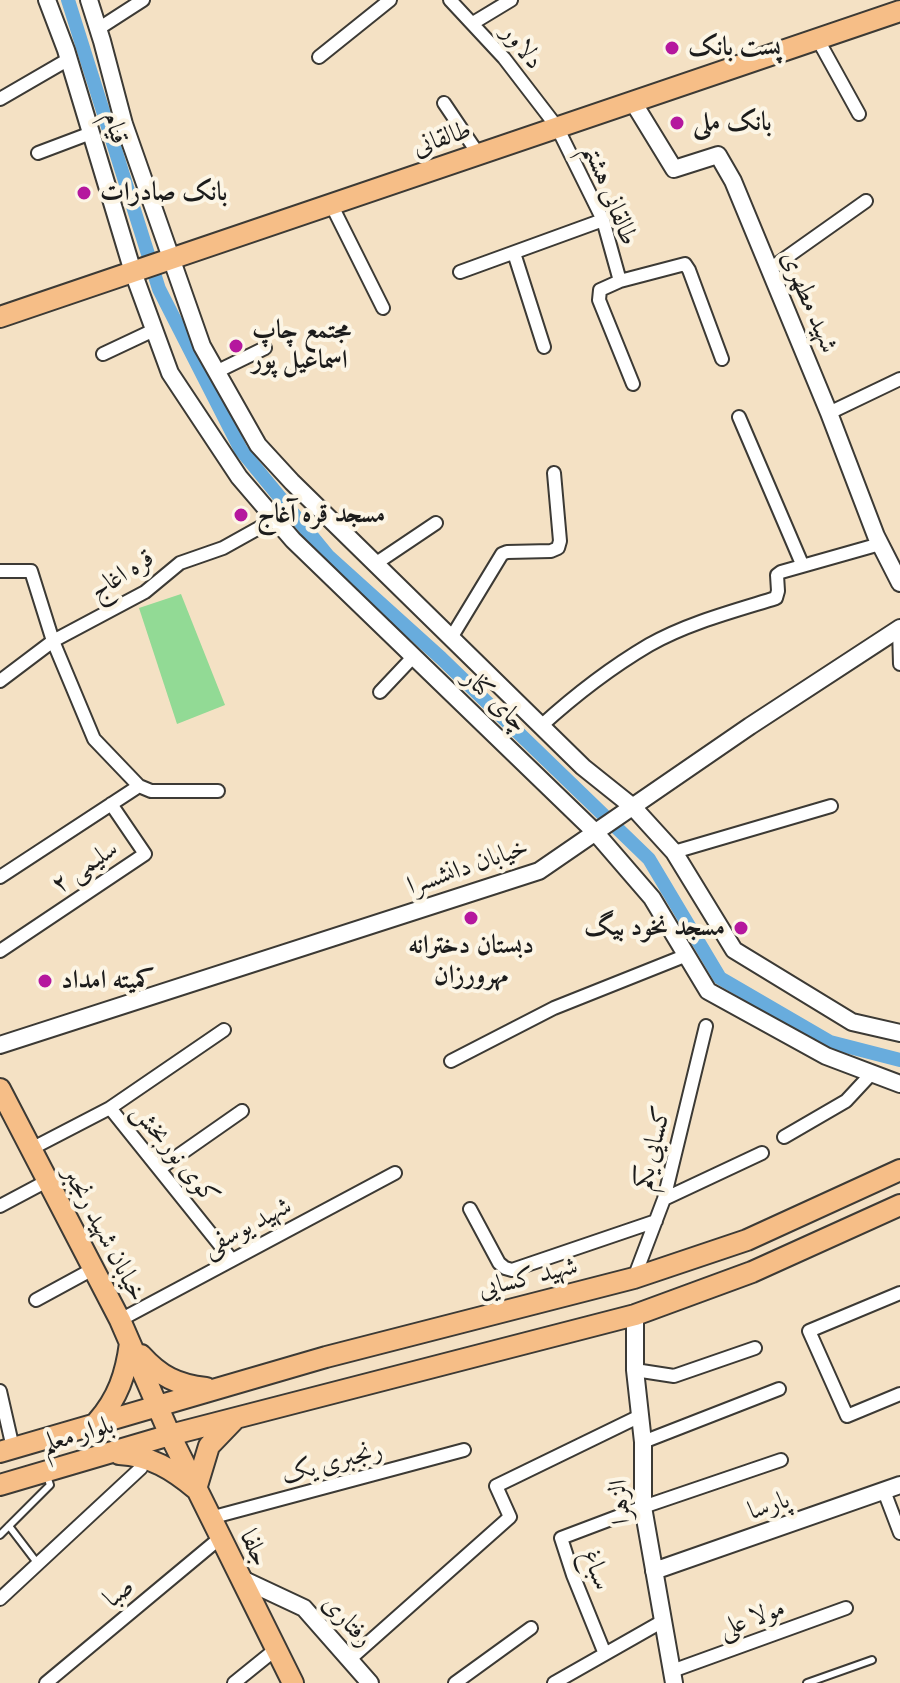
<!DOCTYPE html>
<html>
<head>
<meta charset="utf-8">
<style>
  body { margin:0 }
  canvas { display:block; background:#f4e1c4 }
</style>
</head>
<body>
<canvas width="900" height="1683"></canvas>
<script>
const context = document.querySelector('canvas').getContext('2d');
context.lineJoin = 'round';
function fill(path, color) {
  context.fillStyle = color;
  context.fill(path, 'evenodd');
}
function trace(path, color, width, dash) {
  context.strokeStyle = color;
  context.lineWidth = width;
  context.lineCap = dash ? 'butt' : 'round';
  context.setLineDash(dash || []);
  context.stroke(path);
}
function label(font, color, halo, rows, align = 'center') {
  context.font = font + ' "EB Garamond",Amiri,serif';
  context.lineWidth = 8;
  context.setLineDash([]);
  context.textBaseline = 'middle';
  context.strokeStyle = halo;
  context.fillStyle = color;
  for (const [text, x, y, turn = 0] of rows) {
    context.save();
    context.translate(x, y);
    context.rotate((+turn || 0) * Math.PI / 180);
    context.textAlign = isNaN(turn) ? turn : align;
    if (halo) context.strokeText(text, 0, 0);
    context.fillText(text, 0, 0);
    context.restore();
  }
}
fill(new Path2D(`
  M 181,594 L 225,705 L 177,724 L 139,608 Z`), '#92da95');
trace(new Path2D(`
  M 68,0 L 159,289 L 241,450 L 328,556 L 441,658 L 649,859 L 720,978 L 830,1042 L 900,1060`), '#68acdd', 14);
const service = new Path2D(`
  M 9,1526 L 38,1564
  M 0,1535 L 50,1485 L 47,1476
  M 807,1683 L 872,1660`);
const minor = new Path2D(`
  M 450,0 L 504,58 L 557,127 L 603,220 L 620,281
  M 473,23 L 511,0
  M 98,29 L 143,0
  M 817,38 L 859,114
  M 319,57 L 390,0
  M 0,99 L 69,59
  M 444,103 L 479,155
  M 38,153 L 91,133
  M 331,204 L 383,308
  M 514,253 L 544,347
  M 770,269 L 866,201
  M 460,272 L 603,220
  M 103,354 L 154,330
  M 216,372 L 265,348
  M 633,384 L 599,300 L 600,290 L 620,281 L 685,264 L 689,270 L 722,359
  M 829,413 L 900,379
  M 739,417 L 802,564
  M 375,564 L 436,523
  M 0,571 L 31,571 L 53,641 L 94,739 L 139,786 L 151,791 L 218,791
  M 899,628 L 900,664
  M 451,638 L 502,554 L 507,552 L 551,551 L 558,548 L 560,541 L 554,473
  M 0,681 L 53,641 L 145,592 L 180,563 L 223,548 L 275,519
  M 380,692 L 414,656
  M 541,726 C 574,696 610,668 649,645 C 688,623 734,611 776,598 L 778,591 L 777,575 L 781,572 L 880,544
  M 674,852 L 831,806
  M 0,877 L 139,786
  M 0,951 L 145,854 L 111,804
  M 451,1061 L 554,1008 L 687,955
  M 110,1108 L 224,1030
  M 784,1137 L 846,1101 L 872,1073
  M 31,1149 L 110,1108 L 232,1260
  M 159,1169 L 242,1111
  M 664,1199 L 762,1153
  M 0,1206 L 47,1181
  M 470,1209 L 499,1263 L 505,1268 L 512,1270 L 656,1221
  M 634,1278 L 664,1199 L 706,1026
  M 900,1293 L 809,1331 L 847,1416 L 900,1394
  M 36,1300 L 93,1269
  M 120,1320 L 395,1173
  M 635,1370 L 674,1376 L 755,1348
  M 0,1391 L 13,1448
  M 643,1442 L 779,1389
  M 884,1491 L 900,1533
  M 210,1518 L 464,1450
  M 0,1599 L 141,1468
  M 605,1654 L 573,1575 L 561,1538 L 643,1507 L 781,1460
  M 350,1659 L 510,1517 L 496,1486 L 640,1416
  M 672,1671 L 846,1608
  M 46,1683 L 220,1538
  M 234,1683 L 276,1649
  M 455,1683 L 531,1628
  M 554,1683 L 663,1621`);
const tertiary = new Path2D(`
  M 47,0 L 66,50 L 133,272 L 170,373 L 239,477 L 293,540 L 595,832 L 652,898 L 708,991 L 826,1056 L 900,1084
  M 89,0 L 102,41 L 124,124 L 202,346 L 258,445 L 292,482 L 583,767 L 633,807 L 674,852 L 734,950 L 852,1022 L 900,1033
  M 633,102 L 674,169 L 718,155 L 733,181 L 829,413 L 876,536 L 900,583
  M 0,1045 L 539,871 L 750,726 L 900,628
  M 635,1315 L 635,1370 L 643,1442 L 643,1507 L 674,1683
  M 654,1571 L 900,1485
  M 240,1578 L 304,1608 L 370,1683`);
const primary = new Path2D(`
  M 0,317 L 900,11
  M 0,1089 L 120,1320 L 170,1435 L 293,1683
  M 141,1355 C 160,1376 177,1385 206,1388
  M 97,1422 C 118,1398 126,1374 130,1343
  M 0,1452 L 326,1357 L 634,1278 L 747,1240 L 900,1170
  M 119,1454 C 151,1456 172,1469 196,1489 L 209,1446 L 234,1420
  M 0,1485 L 170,1435 L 635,1315 L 752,1272 L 900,1205`);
trace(service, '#3c3a35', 10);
trace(minor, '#3c3a35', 16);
trace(tertiary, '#3c3a35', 20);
trace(primary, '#3c3a35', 24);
trace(service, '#fff', 6);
trace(minor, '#fff', 12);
trace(tertiary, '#fff', 16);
trace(primary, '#f6be87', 20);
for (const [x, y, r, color] of [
  [672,48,8,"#b5179e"],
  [677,123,8,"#b5179e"],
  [84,193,8,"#b5179e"],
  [236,346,8,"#b5179e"],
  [241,515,8,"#b5179e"],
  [471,918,8,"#b5179e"],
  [741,928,8,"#b5179e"],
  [45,981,8,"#b5179e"]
]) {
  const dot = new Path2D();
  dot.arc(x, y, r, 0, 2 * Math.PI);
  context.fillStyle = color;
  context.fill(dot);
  trace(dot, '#fcf5e5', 3);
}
label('26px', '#1c1c1c', '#fcf5e5', [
  ["دلاور",522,47,51],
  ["قیام",115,128,73],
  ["طالقانی",442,139,-19],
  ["طالقانی هشتم",610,195,68],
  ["شهید مطهری",809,302,67],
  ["قره اغاج",122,575,-33],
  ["چای کنار",495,701,44],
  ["سلیمی ۲",85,867,-34],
  ["خیابان دانشسرا",468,867,-19],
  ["کسایی یکم",653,1148,-76],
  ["کوی نوربخش",175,1154,51],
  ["شهید یوسفی",247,1227,-28],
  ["خیابان شهید رنجبر",104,1234,62],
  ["شهید کسایی",528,1278,-14],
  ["بلوار معلم",78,1435,-16],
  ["رنجبری یک",332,1463,-15],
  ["الزهرا",621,1502,-94],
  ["پارسا",769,1506,-19],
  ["جلفا",254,1548,64],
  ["سباغ",596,1570,70],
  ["صبا",119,1593,-40],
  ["مولا علی",752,1619,-20],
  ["رفتاری",347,1621,47]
]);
label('bold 26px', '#1c1c1c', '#fcf5e5', [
  ["پست بانک",688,48],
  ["بانک ملی",693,123],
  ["بانک صادرات",100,193],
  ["مجتمع چاپ",252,331],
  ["اسماعیل پور",252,361],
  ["مسجد قره آغاج",257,515],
  ["مسجد نخود‌ بیگ",725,928,"right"],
  ["دبستان دخترانه",471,946,"center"],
  ["مهرورزان",471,976,"center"],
  ["کمیته امداد",61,981]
], 'left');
</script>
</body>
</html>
